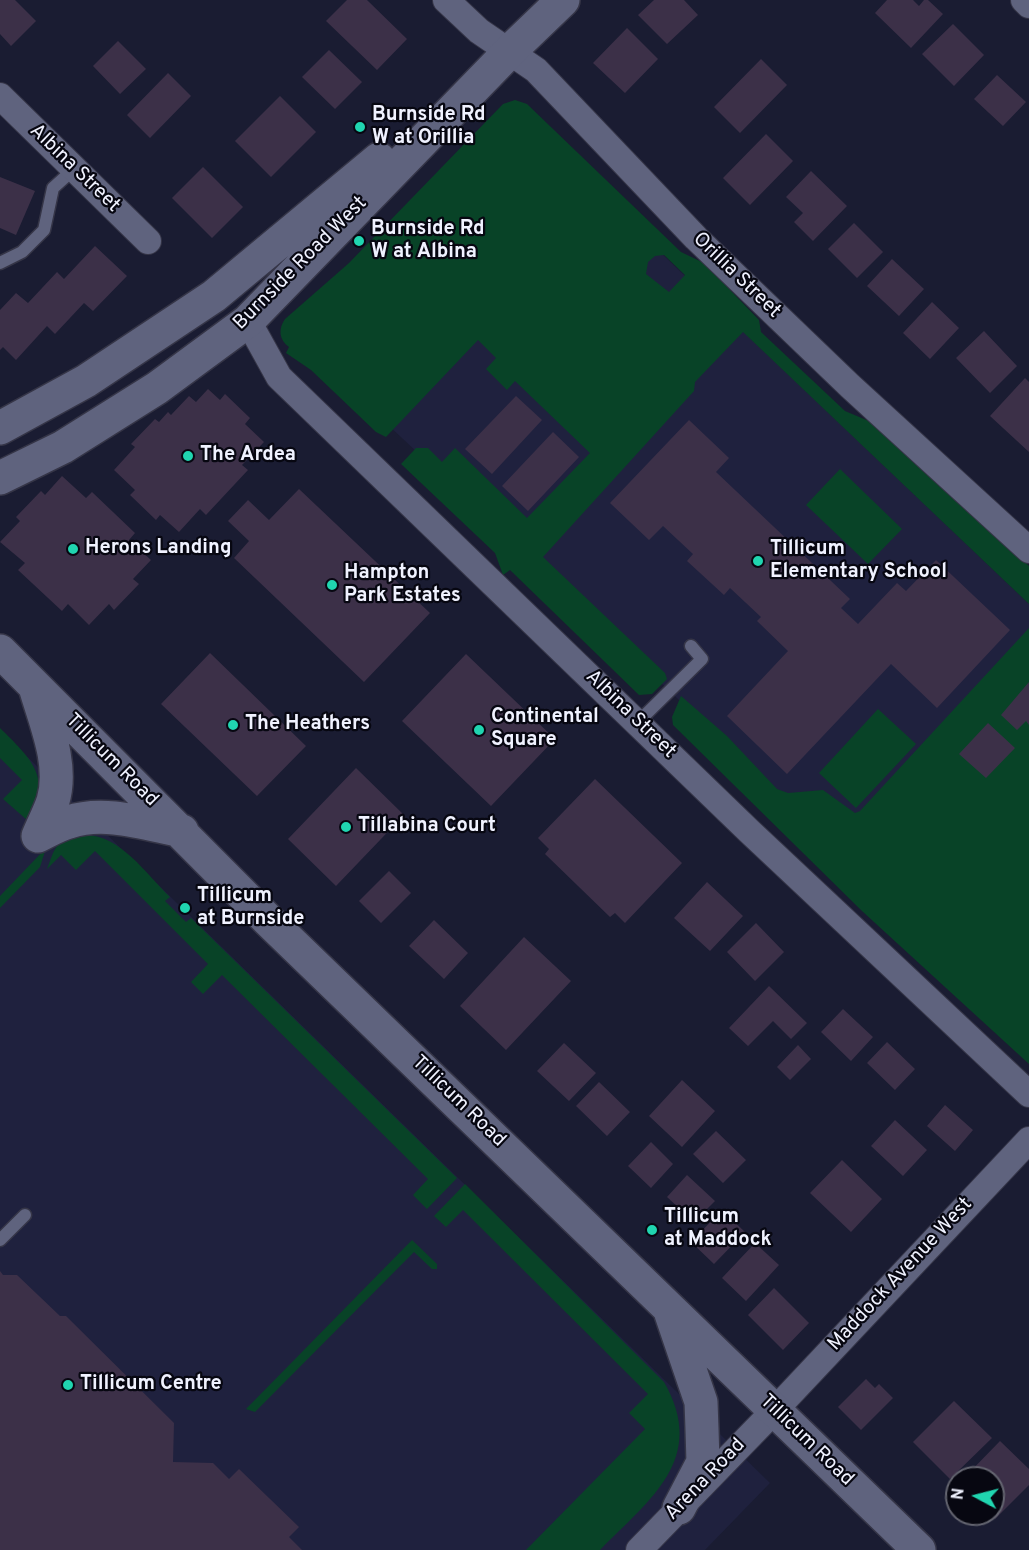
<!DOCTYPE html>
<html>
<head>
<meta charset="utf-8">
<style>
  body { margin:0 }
  #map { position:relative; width:1029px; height:1550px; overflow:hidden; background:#1a1c32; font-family:Overpass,sans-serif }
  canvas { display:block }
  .north { position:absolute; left:945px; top:1466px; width:60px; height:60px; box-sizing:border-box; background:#070711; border:2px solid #646570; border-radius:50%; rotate:277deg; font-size:16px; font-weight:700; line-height:24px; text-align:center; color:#f0f2ff }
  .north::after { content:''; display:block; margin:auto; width:21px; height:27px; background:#20d5b0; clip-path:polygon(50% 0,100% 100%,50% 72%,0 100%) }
</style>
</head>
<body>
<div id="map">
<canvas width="1029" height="1550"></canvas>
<div class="north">N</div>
</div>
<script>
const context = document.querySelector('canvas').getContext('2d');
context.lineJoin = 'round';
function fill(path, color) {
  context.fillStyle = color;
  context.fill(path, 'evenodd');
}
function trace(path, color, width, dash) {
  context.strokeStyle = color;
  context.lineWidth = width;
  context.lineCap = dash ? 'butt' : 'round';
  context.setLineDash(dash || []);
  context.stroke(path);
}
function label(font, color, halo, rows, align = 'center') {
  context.font = font + ' Overpass,sans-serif';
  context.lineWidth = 4.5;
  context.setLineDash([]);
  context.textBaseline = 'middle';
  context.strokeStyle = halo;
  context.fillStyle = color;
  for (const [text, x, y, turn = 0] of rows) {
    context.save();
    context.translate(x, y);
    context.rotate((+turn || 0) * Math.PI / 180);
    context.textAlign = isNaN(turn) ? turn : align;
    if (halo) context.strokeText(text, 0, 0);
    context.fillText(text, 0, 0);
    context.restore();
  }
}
fill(new Path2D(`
  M 511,110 L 1029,604 L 1029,1031 L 384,421 Z
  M 0,730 L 770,1483 L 705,1550 L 0,1550 Z`), '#1f213e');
fill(new Path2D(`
  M 515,100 L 527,104 L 681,252 L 704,263 L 759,320 L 761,332 L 845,411 L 883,427 L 1029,566 L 1029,604 L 743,332 L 695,382 L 694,391 L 543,557 L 665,673 L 667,679 L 652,694 L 639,695 L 510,570 L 503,575 L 495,553 L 401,464 L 416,448 L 428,448 L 442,462 L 455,448 L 527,518 L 590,453 L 515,381 L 507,390 L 486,369 L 496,358 L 478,340 L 386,437 L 376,432 L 311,370 L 286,353 L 289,347 C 279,340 278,329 285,319 L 349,263 L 503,104 ZM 664,255 L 685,275 L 669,292 L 646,274 L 648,262 L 655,256 Z
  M 840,469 L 902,529 L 868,564 L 806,505 Z
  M 1029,628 L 1029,1064 L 862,911 L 673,725 L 672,717 L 681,696 L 727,736 L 777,789 L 788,793 L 823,790 L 855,813 L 860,811 Z
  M 878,709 L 916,744 L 856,808 L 819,773 Z
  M 0,728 C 29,757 55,778 27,820 L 3,799 L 22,780 L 0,758 Z
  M 84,835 C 120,834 146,874 170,897 L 165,901 L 186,922 L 191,918 L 457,1178 L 427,1209 L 413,1195 L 428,1179 L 222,975 L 203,994 L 191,982 L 208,964 L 95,851 L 76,870 L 61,855 L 47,869 C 57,843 54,843 84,835 Z
  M 46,848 L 40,867 L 0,908 L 0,896 Z
  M 465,1184 L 664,1382 C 708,1459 650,1499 600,1550 L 526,1550 L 645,1429 L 629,1413 L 648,1394 L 463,1210 L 446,1227 L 434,1216 Z
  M 412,1240 L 437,1264 L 437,1269 L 432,1269 L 414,1252 L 255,1412 L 246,1409 Z`), '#084327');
fill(new Path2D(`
  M 0,0 L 15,0 L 36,21 L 11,46 L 0,34 Z
  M 347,0 L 367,0 L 407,39 L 377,70 L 326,21 Z
  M 654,0 L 684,0 L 698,15 L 667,44 L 638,15 Z
  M 887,0 L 913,0 L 919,6 L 924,0 L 928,0 L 943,14 L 911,48 L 875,13 Z
  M 953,24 L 984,55 L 954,86 L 922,54 Z
  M 627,28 L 658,59 L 625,93 L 593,63 Z
  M 118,41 L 146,69 L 120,94 L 93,66 Z
  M 329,50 L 362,82 L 335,109 L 302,77 Z
  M 761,59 L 787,85 L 740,133 L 714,107 Z
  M 168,73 L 191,96 L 150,138 L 127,115 Z
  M 997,75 L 1026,102 L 1003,126 L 974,99 Z
  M 280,96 L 316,132 L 271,177 L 235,141 Z
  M 766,134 L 793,161 L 750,205 L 723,178 Z
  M 203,167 L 243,207 L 212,238 L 172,198 Z
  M 811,171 L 847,206 L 813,241 L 794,222 L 803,213 L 786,197 Z
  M 0,177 L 35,191 L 16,235 L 0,228 Z
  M 854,223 L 883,252 L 857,278 L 828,249 Z
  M 95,246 L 127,276 L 93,311 L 84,303 L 55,334 L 47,326 L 16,360 L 3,347 L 0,350 L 0,310 L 16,293 L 28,303 L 57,272 L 64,279 Z
  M 892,259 L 924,289 L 899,316 L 867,286 Z
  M 932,302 L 959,328 L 930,359 L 903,333 Z
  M 984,331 L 1017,366 L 990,393 L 956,358 Z
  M 1025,378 L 1029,382 L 1029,452 L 990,416 Z
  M 208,389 L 220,400 L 225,394 L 250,418 L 245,424 L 264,442 L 242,465 L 248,470 L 206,515 L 200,509 L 179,532 L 160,515 L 156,520 L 130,495 L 135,490 L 114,470 L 135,447 L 131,444 L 155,419 L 159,422 L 168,412 L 171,415 L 189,396 L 196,402 Z
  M 516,396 L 542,420 L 492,474 L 465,449 Z
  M 689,420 L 729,458 L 716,472 L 850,599 L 841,608 L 858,624 L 897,583 L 906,591 L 936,560 L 1010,630 L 937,708 L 891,664 L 787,774 L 727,716 L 788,651 L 757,621 L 761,617 L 730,588 L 724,595 L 687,561 L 693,554 L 663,526 L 649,540 L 610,503 Z
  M 553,432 L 579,457 L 528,511 L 502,486 Z
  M 62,476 L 86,498 L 92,492 L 135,533 L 129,540 L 151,560 L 133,579 L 139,584 L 114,610 L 109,604 L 89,625 L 68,604 L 62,611 L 18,570 L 25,563 L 0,542 L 20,521 L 16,517 L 41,491 L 45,495 Z
  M 299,489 L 430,613 L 364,682 L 234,558 L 249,541 L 228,521 L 248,500 L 269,520 Z
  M 210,653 L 306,746 L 257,796 L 161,704 Z
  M 466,654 L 555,739 L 491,806 L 402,721 Z
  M 1029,682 L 1029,725 L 1026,721 L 1017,730 L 1001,715 Z
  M 988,723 L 1015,748 L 986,778 L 959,754 Z
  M 356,768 L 404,815 L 336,886 L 288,839 Z
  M 595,779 L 682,863 L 625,923 L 615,913 L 610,917 L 545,854 L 549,849 L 538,838 Z
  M 389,871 L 411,893 L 381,923 L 359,901 Z
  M 707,882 L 743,916 L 710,951 L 674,918 Z
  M 434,920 L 468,953 L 444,979 L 409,946 Z
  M 756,923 L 784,952 L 755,981 L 727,952 Z
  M 524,937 L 571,981 L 506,1050 L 460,1006 Z
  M 769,986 L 807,1023 L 791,1039 L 773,1021 L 748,1046 L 729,1028 Z
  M 843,1009 L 873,1037 L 851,1061 L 821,1032 Z
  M 887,1042 L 915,1069 L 895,1090 L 867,1063 Z
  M 564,1043 L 596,1073 L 569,1101 L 537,1071 Z
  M 798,1045 L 811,1059 L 790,1080 L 777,1067 Z
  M 682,1080 L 715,1111 L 682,1147 L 649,1116 Z
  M 599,1082 L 630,1112 L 607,1136 L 576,1106 Z
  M 945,1105 L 973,1130 L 955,1151 L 927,1126 Z
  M 895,1120 L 927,1150 L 903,1176 L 871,1146 Z
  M 716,1131 L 746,1160 L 723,1183 L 693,1154 Z
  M 651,1142 L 673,1164 L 651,1188 L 628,1166 Z
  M 842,1160 L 882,1199 L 851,1232 L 810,1193 Z
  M 687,1175 L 715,1201 L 694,1222 L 667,1197 Z
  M 722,1210 L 745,1232 L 714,1264 L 691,1242 Z
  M 755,1243 L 779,1265 L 746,1301 L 722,1278 Z
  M 0,1271 L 3,1275 L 17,1275 L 60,1316 L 66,1316 L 174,1423 L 173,1462 L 213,1463 L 229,1479 L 239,1469 L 299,1527 L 289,1537 L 302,1550 L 0,1550 Z
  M 774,1288 L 809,1323 L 783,1350 L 748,1315 Z
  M 866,1379 L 875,1388 L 879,1384 L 893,1398 L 861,1430 L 838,1407 Z
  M 954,1401 L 992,1438 L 950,1479 L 913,1442 Z
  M 1000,1441 L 1029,1469 L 1029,1485 L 995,1519 L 990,1514 L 993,1514 L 993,1478 L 964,1478 Z`), '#3c3048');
const lane = new Path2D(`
  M 0,263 L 22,252 L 44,230 L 53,188 L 74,169
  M 638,722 L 702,659 L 691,646
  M 0,1240 L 25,1215`);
const street = new Path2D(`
  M 446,0 L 479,31 L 536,70 L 696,238 L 850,386 L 1029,550
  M 1024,0 L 1029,5
  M 0,96 L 148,241
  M 248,321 L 279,377 L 749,831 L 1029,1094
  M 639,1550 L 774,1411 L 1029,1140`);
const secondary = new Path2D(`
  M 0,428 L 86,381 L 214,296 L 379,159
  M 0,478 L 63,447 L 157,388 L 248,321 L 510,51 L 563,0
  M 0,651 L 269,921 L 919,1550
  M 35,687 C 45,722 64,764 53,801 C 49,813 43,824 38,836
  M 38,836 C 48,831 58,825 69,822 C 105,810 146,824 182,831
  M 671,1314 L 701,1402 L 702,1429 L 703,1462 L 679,1508`);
trace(lane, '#353547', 15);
trace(street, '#353547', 28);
trace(secondary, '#353547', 36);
trace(lane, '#5f637e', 12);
trace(street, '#5f637e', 26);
trace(secondary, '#5f637e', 33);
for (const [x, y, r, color] of [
  [360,127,6,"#20d5b0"],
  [359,241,6,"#20d5b0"],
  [188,456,6,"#20d5b0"],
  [73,549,6,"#20d5b0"],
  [758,561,6,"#20d5b0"],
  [332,585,6,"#20d5b0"],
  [233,725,6,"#20d5b0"],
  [479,730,6,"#20d5b0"],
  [346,827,6,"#20d5b0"],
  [185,908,6,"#20d5b0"],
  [652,1230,6,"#20d5b0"],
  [68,1385,6,"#20d5b0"]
]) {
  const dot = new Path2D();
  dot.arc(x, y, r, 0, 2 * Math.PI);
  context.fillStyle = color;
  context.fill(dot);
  trace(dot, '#070711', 2);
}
label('bold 20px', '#f0f2ff', '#070711', [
  ["Burnside Rd",372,116],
  ["W at Orillia",372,139],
  ["Burnside Rd",371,230],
  ["W at Albina",371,253],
  ["The Ardea",200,456],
  ["Herons Landing",85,549],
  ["Tillicum",770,550],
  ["Elementary School",770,573],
  ["Hampton",344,574],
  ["Park Estates",344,597],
  ["Continental",491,718],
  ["Square",491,741],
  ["The Heathers",245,725],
  ["Tillabina Court",358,827],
  ["Tillicum",197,897],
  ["at Burnside",197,920],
  ["Tillicum",664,1218],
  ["at Maddock",664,1241],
  ["Tillicum Centre",80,1385]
], 'left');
label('20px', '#f0f2ff', '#070711', [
  ["Albina Street",74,169,44],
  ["Burnside Road West",301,264,-45],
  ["Orillia Street",736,276,44],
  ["Albina Street",630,715,44],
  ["Tillicum Road",111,761,45],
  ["Tillicum Road",458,1102,44],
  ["Maddock Avenue West",901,1275,-47],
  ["Tillicum Road",806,1441,44],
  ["Arena Road",706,1480,-46]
]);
</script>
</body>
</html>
